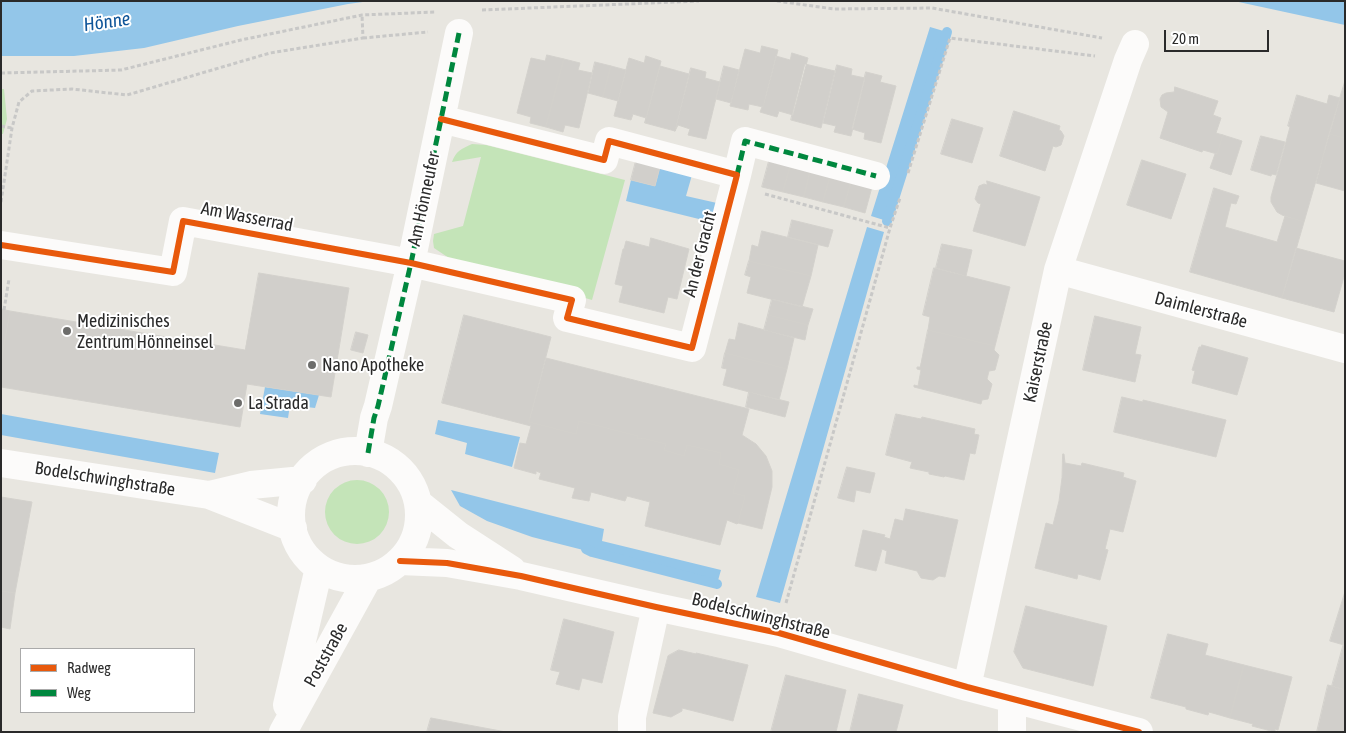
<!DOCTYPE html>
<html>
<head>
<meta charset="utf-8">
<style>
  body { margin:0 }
  #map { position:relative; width:1346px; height:733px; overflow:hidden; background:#e8e6e0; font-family:"Asap Condensed",sans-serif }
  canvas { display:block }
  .frame { position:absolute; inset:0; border:2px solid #2a2a2a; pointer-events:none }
  .legend { position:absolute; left:20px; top:648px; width:175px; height:65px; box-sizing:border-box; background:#fff; border:1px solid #aaa; margin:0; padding:6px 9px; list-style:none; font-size:15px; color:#2a2a2a }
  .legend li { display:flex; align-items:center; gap:10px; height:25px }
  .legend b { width:25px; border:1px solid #aaa }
  .scale { position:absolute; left:1164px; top:30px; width:105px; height:22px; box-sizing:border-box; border:2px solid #2a2a2a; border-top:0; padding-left:6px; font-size:15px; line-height:18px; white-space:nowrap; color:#2a2a2a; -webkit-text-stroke:4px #fff; paint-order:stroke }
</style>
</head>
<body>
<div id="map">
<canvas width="1346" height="733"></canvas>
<div class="frame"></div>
<ul class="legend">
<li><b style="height:6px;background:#e8590c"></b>Radweg</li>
<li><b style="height:6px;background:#00873e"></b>Weg</li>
</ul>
<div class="scale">20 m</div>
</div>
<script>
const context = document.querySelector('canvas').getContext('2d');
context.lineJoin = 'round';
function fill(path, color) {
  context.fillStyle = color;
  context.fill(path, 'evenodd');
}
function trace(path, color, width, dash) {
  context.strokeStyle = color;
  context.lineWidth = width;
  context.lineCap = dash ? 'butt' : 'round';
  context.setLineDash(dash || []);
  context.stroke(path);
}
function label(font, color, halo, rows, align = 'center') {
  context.font = font + ' "Asap Condensed",sans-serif';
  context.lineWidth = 4;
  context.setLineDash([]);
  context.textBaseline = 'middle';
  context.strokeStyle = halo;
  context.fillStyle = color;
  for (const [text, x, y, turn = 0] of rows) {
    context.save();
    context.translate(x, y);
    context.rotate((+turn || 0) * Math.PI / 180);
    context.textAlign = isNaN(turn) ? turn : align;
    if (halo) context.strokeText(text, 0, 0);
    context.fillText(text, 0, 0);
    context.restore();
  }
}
fill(new Path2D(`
  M 1,89 L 4,89 L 7,119 L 3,134 L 1,134 Z
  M 472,144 L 486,145 L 625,180 L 592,300 L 449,258 L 434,248 L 433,241 L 434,234 L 463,226 L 481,157 L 452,162 C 456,151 461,149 472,144 Z
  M325 512a32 32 0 1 1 64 0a32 32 0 1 1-64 0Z`), '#c4e4b8');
fill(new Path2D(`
  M 1,1 L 370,1 L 348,4 L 238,26 L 144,48 L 74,56 L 1,56 Z
  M 1234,1 L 1345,1 L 1345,25 Z
  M 930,27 L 947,32 L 887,221 L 871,216 Z
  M 660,167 L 692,175 L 686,196 L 717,203 L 711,222 L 626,201 L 631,180 L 655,186 Z
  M 867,227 L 884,232 L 780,603 L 756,597 Z
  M 265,387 L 319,395 L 315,408 L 290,405 L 288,418 L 260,414 Z
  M 1,414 L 219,453 L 215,473 L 1,435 Z
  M 438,420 L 520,437 L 512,467 L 465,454 L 467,443 L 435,434 Z
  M 451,490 L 604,529 L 602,541 L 721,570 L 717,584 L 532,537 L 487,521 L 460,506 Z`), '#93c6e9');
trace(new Path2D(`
  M 887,221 L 947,32
  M 586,549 L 592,552 L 717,584`), '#93c6e9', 10);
const building = new Path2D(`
  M 762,46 L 778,50 L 763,107 L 749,104 L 748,110 L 730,106 L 745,49 L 760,53 Z
  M 792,53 L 808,58 L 793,115 L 779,111 L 777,117 L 760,112 L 762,107 L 763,107 L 776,56 L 790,60 Z
  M 547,55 L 564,59 L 546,127 L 530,123 L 531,117 L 517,113 L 531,58 L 545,61 Z
  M 646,56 L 661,61 L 645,123 L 646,118 L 633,114 L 631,120 L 614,116 L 629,58 L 644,63 Z
  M 564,59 L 580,63 L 578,70 L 592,73 L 579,128 L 565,125 L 563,132 L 546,127 Z
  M 595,62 L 611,66 L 603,97 L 588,93 Z
  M 805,64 L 835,71 L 821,128 L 791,120 Z
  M 837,65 L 852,69 L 851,75 L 865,78 L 851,136 L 834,132 L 836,126 L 823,123 Z
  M 611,66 L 626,70 L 618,101 L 603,97 Z
  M 660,66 L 689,74 L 675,131 L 645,123 Z
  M 724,66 L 739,70 L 731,103 L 716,99 Z
  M 691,68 L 706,72 L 705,78 L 720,82 L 706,139 L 688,135 L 690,129 L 678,125 L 675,131 Z
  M 866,72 L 882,76 L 880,82 L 896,86 L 881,143 L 864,139 L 865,133 L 852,129 Z
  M 1345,81 L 1345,138 L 1329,134 Z
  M 1175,87 L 1218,101 L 1213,115 L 1221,118 L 1216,133 L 1223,135 L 1217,154 L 1203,150 L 1202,152 L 1160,138 L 1168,112 L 1161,107 L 1160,99 L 1162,95 L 1166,93 L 1174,92 Z
  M 1297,95 L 1327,104 L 1329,95 L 1340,98 L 1304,222 L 1282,215 L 1277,212 L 1271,202 L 1271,197 L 1290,127 L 1288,126 Z
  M 1014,111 L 1060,126 L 1059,130 L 1061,131 L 1064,136 L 1061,145 L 1056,147 L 1053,146 L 1045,171 L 1000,156 Z
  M 952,119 L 983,128 L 972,163 L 941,154 Z
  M 1329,134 L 1345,138 L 1345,191 L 1316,183 Z
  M 1223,135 L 1242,141 L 1231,175 L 1210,168 L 1215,154 L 1217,154 Z
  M 1261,136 L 1285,142 L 1276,175 L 1272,174 L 1271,176 L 1251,170 Z
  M 1142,160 L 1186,174 L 1171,219 L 1127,205 Z
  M 636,161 L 660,167 L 655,186 L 631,180 Z
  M 769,161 L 790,167 L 783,192 L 762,187 Z
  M 790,167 L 810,172 L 804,197 L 783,192 Z
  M 810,172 L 830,177 L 823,202 L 804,197 Z
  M 830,177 L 851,182 L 844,207 L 823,202 Z
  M 987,181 L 1040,197 L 1025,246 L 973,231 L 981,204 L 978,203 L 975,199 L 979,186 L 984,184 L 987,185 Z
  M 851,182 L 872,187 L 865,213 L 844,207 Z
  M 1214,188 L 1239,196 L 1236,204 L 1231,203 L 1225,227 L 1277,242 L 1285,216 L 1304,222 L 1282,298 L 1190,272 Z
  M 792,220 L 833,230 L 828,247 L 788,237 Z
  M 762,231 L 818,245 L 811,276 L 749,261 L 752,245 L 758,247 Z
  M 651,238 L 689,249 L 677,299 L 668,297 L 664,313 L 619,302 L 623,286 L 615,284 L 623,249 L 624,249 L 626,241 L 649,247 Z
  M 942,244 L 972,250 L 966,276 L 936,268 Z
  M 1296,248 L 1345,261 L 1345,273 L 1334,312 L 1282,298 Z
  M 749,261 L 811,276 L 802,307 L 747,293 L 751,277 L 745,275 Z
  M 934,268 L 1010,287 L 995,346 L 928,330 L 930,317 L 923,315 Z
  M 259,273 L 349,288 L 331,397 L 247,384 L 240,427 L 1,387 L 1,363 L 10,311 L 245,350 Z
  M 772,299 L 813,309 L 808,325 L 768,315 Z
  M 1,309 L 10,311 L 1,363 Z
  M 464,315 L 551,337 L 529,422 L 576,434 L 579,421 L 638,436 L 637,438 L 641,439 L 642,438 L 666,444 L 664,450 L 684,456 L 687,445 L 721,453 L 719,464 L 739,470 L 733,493 L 745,496 L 738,523 L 737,524 L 727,520 L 720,545 L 645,526 L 650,502 L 627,496 L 625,501 L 591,492 L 589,501 L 572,498 L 575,488 L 539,479 L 541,473 L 536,471 L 536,474 L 514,468 L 520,443 L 526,444 L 531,426 L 442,403 Z
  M 768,315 L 808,325 L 805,340 L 764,330 Z
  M 1095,316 L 1141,327 L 1135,354 L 1141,355 L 1135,382 L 1083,370 Z
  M 739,323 L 794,338 L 787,369 L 725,353 L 729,339 L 735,340 Z
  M 928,330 L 995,346 L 994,350 L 999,355 L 995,370 L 989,371 L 987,379 L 992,384 L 988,399 L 982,400 L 981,404 L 914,387 L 914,385 L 918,386 L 921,370 L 917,369 L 917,367 L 920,367 Z
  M 356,332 L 368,335 L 363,353 L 351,350 Z
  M 1202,345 L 1248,358 L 1237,395 L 1192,383 L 1195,371 L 1192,370 L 1199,347 L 1201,347 Z
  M 725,353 L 787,369 L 779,400 L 723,385 L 727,369 L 722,368 Z
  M 546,358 L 749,409 L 742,435 L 756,444 L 766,456 L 772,471 L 772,487 L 762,529 L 738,523 L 745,496 L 733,493 L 739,470 L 719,464 L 721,453 L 687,445 L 684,456 L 664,450 L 666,444 L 642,438 L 641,439 L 637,438 L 638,436 L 579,421 L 576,434 L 529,422 Z
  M 749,392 L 789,402 L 785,417 L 746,407 Z
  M 1122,397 L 1143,402 L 1143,400 L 1226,420 L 1216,457 L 1114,432 Z
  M 896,414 L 921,419 L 922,417 L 975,429 L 974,434 L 979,435 L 975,454 L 970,453 L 964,480 L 945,476 L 944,477 L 929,474 L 929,472 L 910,468 L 912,462 L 886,455 Z
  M 1063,454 L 1064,454 L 1065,463 L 1081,466 L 1082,463 L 1124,473 L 1123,477 L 1136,481 L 1123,532 L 1110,529 L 1105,549 L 1108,550 L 1100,580 L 1078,574 L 1077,579 L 1035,568 L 1046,523 L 1053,525 L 1059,501 L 1062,478 Z
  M 847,467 L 875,473 L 870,493 L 856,490 L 854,502 L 838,498 Z
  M 1,497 L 32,502 L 15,593 L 1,591 Z
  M 906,509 L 958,520 L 945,577 L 939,576 L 933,580 L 921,578 L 917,571 L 885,563 L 887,551 L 882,549 L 876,571 L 855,566 L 863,530 L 885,535 L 884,537 L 890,539 L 895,519 L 903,521 Z
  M 1,591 L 15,593 L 10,629 L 1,627 Z
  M 1345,592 L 1345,643 L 1344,645 L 1330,641 Z
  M 1026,606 L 1107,626 L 1093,686 L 1023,668 L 1014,652 Z
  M 564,619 L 614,632 L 602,683 L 582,678 L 579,690 L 556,684 L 560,672 L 551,670 Z
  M 1168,634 L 1208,644 L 1205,655 L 1244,665 L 1230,718 L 1209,712 L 1208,715 L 1186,709 L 1186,707 L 1151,698 Z
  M 1344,643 L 1345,643 L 1345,690 L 1332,686 Z
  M 679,650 L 696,654 L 696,653 L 748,665 L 733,721 L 682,708 L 682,711 L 671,717 L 653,713 L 668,656 Z
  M 1244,665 L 1292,677 L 1278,730 L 1275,729 L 1275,732 L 1252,726 L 1253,724 L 1230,718 Z
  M 786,675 L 846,690 L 836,732 L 771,732 Z
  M 1328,685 L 1345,690 L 1345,732 L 1317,732 Z
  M 859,694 L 903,705 L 896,732 L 850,732 Z
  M 431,718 L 506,732 L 427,732 Z`);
fill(building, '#d1cfcb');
trace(building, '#d3d1cc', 1);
trace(new Path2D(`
  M 777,1 L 834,9 L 932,8 L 1102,38
  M 482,10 L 699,1
  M 363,38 L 428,32
  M 1,73 L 121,70 L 241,40 L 362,15 L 436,12
  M 1,126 L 12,128
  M 908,173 L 950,38 L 1095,56
  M 765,194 L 890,228
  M 1,202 L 12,128 L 19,102 L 32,91 L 72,89 L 127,95 L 270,53 L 363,38 L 362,15
  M 4,310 L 9,279
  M 786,603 L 890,228 L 900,198`), '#c8c8c7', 3, [4, 2.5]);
trace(new Path2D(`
  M 737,175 L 745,141 L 876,176
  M 1,245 L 173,272 L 183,221 L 411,263 L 572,300 L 567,318 L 692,348 L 737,175 L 609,141 L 604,160 L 441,119
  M 1058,270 L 1345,349
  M291 515a64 64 0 1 1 128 0a64 64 0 1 1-128 0Z
  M 368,453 L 374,418 L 378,406 L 411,263 L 459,33
  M 1,463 L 209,495 L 293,528
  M 209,495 L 251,485 L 303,480
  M 418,503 L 458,535 L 512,570
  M 400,561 L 447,563 L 521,576 L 656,607 L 779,633 L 967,687 L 1139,732
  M 967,687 L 1058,270 L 1128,60 L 1135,44
  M 1012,699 L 1012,732
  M 287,705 L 319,568
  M 283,732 L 368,578
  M 632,732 L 632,717 L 656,607`), '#fcfbfa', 28);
trace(new Path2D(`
  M 737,175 L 745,141 L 876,176
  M 368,453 L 374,418 L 378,406 L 411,263 L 459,33`), '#00873e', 5, [10, 5]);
trace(new Path2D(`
  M 1,245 L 173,272 L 183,221 L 411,263 L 572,300 L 567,318 L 692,348 L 737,175 L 609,141 L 604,160 L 441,119
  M 400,561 L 447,563 L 521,576 L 656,607 L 779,633 L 967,687 L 1139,732`), '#e8590c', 6);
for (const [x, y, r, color] of [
  [67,331,5,"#6c6c6a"],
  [312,365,5,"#6c6c6a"],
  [238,403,5,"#6c6c6a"]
]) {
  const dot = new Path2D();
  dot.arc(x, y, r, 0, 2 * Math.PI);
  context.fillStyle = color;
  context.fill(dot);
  trace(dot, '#fff', 2);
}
label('18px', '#2a2a2a', '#fff', [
  ["Am Hönneufer",424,199,-78],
  ["Am Wasserrad",247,217,11],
  ["An der Gracht",700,254,-76],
  ["Daimlerstraße",1201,310,15],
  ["Kaiserstraße",1038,362,-78],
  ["Bodelschwinghstraße",105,479,9],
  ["Bodelschwinghstraße",761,616,14],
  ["Poststraße",326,655,-61]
]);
label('18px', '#2a2a2a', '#fff', [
  ["Medizinisches",77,321],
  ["Zentrum Hönneinsel",77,342],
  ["Nano Apotheke",322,365],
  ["La Strada",248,403]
], 'left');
label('italic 19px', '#0f5599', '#fff', [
  ["Hönne",107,22,-8]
]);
</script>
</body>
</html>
